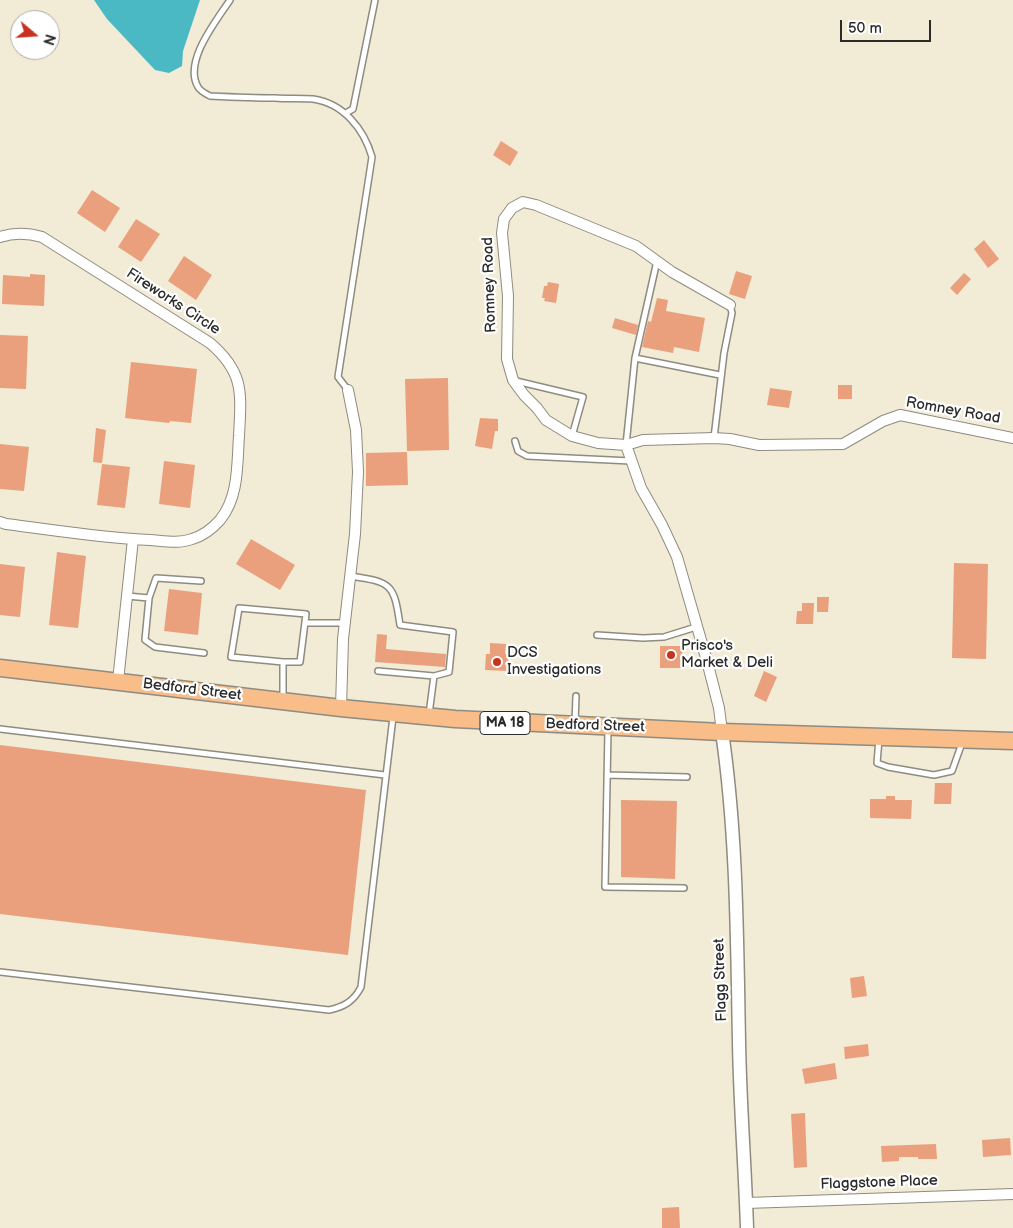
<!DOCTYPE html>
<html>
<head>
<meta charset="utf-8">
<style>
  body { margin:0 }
  #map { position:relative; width:1013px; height:1228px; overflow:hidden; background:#f2ebd5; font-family:"Balsamiq Sans",sans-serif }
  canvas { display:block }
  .north { position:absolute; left:10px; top:10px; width:50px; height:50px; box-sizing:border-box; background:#fff; border:1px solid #aaa; border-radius:50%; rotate:108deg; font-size:14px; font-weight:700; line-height:20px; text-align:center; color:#2b2b2b }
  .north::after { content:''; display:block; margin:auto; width:18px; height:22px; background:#c8321e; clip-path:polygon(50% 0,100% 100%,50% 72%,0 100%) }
  .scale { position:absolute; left:840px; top:20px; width:91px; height:22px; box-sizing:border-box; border:2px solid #2b2b2b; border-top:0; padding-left:6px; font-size:15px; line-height:18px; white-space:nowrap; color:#2b2b2b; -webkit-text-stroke:4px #fff; paint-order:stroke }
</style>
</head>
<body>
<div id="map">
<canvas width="1013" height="1228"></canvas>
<div class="north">N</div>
<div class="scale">50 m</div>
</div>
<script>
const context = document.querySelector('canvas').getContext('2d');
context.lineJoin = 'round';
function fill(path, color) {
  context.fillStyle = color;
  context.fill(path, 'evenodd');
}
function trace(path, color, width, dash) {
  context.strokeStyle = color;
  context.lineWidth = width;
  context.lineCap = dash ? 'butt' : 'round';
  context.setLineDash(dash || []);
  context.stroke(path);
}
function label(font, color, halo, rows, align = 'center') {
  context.font = font + ' "Balsamiq Sans",sans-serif';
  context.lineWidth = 4.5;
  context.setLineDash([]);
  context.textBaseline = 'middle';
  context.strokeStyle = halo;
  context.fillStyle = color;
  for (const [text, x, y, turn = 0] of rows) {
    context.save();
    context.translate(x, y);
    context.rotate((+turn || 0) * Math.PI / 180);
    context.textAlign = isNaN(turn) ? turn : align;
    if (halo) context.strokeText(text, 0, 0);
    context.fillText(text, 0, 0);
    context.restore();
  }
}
fill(new Path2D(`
  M 94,0 L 200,0 L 183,51 L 182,66 L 169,73 L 155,70 L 107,19 Z`), '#4bb9c3');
fill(new Path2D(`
  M 501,141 L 518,152 L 510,166 L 493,155 Z
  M 92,190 L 120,208 L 105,232 L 77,213 Z
  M 136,219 L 160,234 L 141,262 L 118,247 Z
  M 984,240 L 999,259 L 988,268 L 974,249 Z
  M 184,256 L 212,275 L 196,300 L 168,281 Z
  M 736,271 L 752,276 L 745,299 L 729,294 Z
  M 964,273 L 971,279 L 957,295 L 950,288 Z
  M 30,274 L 45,275 L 44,306 L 2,304 L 3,275 L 30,277 Z
  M 548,282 L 559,284 L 556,303 L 544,301 L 545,298 L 542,298 L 544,286 L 547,286 Z
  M 657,298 L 668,300 L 666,311 L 705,318 L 699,352 L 674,347 L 673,353 L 642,347 L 648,321 L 651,322 Z
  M 615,318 L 638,325 L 636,335 L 612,328 Z
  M 0,335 L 28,336 L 26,389 L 0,388 Z
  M 131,362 L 197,369 L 191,423 L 170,421 L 169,423 L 125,418 Z
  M 448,378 L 449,450 L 407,451 L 405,379 Z
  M 838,385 L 852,385 L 852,399 L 838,399 Z
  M 770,388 L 792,391 L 789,408 L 767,405 Z
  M 480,418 L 498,419 L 498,431 L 495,431 L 492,449 L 475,446 Z
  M 96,428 L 106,430 L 102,463 L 93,462 Z
  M 0,444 L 29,447 L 24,491 L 0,489 Z
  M 407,452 L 408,485 L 366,486 L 366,453 Z
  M 164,461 L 195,465 L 190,508 L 159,504 Z
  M 102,464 L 130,467 L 125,508 L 97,505 Z
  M 251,539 L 295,565 L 280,590 L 236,564 Z
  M 57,552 L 86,556 L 78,628 L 49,625 Z
  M 954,563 L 988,564 L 986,659 L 952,658 Z
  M 0,564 L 25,567 L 20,617 L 0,615 Z
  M 169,589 L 202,593 L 198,635 L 164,631 Z
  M 817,597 L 829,597 L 828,612 L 817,612 Z
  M 802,603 L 814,603 L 813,624 L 796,624 L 797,611 L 802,611 Z
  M 377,634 L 387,635 L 386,649 L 446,654 L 445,667 L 375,662 Z
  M 490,643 L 506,644 L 505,654 L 508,654 L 508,671 L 485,670 L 486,654 L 490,654 Z
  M 660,646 L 683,646 L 681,668 L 660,668 Z
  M 764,671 L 777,677 L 766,702 L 754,696 Z
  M 0,745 L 366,790 L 348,955 L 0,914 Z
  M 935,783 L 952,783 L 951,804 L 934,804 Z
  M 886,796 L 895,796 L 895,800 L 912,800 L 911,819 L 870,818 L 870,799 L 886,799 Z
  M 621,800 L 677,801 L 675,879 L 621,877 Z
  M 864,976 L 867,996 L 852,998 L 850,978 Z
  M 868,1044 L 869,1056 L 845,1059 L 844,1047 Z
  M 835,1063 L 837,1079 L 805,1084 L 802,1069 Z
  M 805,1113 L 807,1167 L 794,1168 L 791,1114 Z
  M 1010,1138 L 1011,1155 L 983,1157 L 982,1140 Z
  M 936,1144 L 937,1159 L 918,1159 L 918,1157 L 899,1157 L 899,1161 L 882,1162 L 881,1146 Z
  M 679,1207 L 680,1228 L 662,1228 L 662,1208 Z`), '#eaa07d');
const service = new Path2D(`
  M 230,0 C 216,21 183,62 198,87 C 200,91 206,94 210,96 C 231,97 253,98 275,98 C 287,99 300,98 313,99 C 343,103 364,129 372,157 L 338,377 L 348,390
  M 346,113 L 353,109 L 375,0
  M 635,358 L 720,375
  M 516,381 L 583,397 L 572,436
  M 714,438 L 724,353 L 732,313 L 730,305
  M 515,441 L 518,451 L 527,456 L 631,461
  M 626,445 L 635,358 L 657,261
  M 350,576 C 392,582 394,584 400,625 L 453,632 L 449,672 L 434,676
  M 127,596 L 149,598 L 145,640 L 155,647 L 204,653
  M 149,598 L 156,578 L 201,581
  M 305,623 L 345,623
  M 597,635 L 643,638 L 664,637 L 696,627
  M 378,671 L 434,676 L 429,714
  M 283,698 L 283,662 L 231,657 L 239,608 L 306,614 L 300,662 L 283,662
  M 575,723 L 576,696
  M 0,729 L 385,775
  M 608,730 L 605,887 L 684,888
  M 879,739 L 877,763 L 888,767 L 934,775 L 952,771 L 962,743
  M 607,775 L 687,777
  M 0,972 L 329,1010 C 344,1007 354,1001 361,987 L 393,717`);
const minor = new Path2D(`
  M 0,237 C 15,232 28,233 42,237 L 210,343 C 245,373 241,394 239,436 C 237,464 239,497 220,520 C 213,528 202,536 192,539 C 179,544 164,541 150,540 C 102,538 54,530 6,524 L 0,522
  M 730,305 L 672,272 L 636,246 L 536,205 L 523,202 L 512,208 L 504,219 L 502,233 L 508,296 L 507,359 L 513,380 L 524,395 L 537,408 L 546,420 L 572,436 L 598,443 L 626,445 L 643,440 L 714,438 L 730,439 L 759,445 L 843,444 L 883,421 L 900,415 L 1013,438
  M 626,445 L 641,488 L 662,525 L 677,557 L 707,661 L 719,708 L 722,732
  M 118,681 L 133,539
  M 341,708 L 343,639 L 355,534 L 358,472 L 356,430 L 348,390
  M 746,1203 L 1013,1194`);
const tertiary = new Path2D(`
  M 722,732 C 737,834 737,939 739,1042 C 740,1104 745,1166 747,1228`);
const primary = new Path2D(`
  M 0,668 L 341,708 L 455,719 L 722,732 L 1013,741`);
trace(service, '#8e8b80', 8);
trace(minor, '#8e8b80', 12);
trace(tertiary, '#8e8b80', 15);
trace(primary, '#8e8b80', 19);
trace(service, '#fff', 5);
trace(minor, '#fff', 10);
trace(tertiary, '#fff', 12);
trace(primary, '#f8bd89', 16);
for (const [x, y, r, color] of [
  [671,655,5,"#c8321e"],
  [497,662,5,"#c8321e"]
]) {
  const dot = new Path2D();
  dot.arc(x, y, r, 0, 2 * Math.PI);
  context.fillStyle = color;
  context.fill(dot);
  trace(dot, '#fff', 2);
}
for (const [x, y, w] of [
  [505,723,50]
]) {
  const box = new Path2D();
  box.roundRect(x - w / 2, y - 11.5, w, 23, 4);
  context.fillStyle = '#fff';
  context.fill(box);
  trace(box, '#2b2b2b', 1);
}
label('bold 14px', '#2b2b2b', null, [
  ["MA 18",505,723]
]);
label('15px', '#2b2b2b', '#fff', [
  ["Romney Road",490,285,-92],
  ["Fireworks Circle",173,302,33],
  ["Romney Road",953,411,10],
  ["Bedford Street",192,690,7],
  ["Bedford Street",595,726,2],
  ["Flagg Street",721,980,-92],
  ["Flaggstone Place",879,1183,-2]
]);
label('15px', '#2b2b2b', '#fff', [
  ["Prisco's",681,646],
  ["Market & Deli",681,663],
  ["DCS",507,653],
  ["Investigations",507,670]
], 'left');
</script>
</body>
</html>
